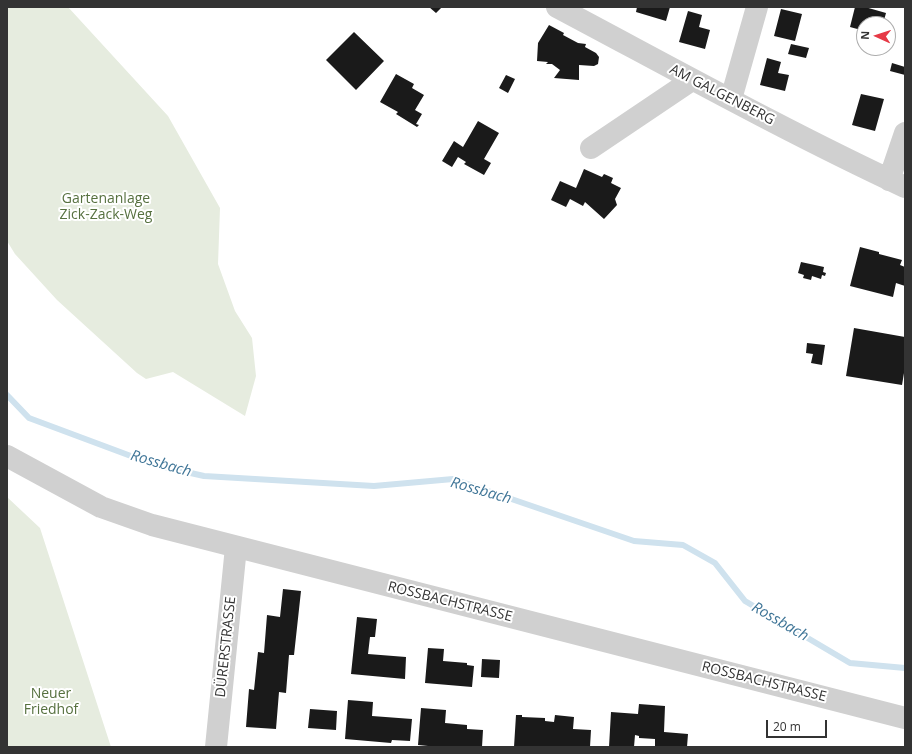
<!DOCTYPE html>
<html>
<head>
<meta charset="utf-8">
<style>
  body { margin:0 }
  #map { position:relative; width:912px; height:754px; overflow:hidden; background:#fff; font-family:"Open Sans",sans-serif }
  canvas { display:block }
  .frame { position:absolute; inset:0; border:8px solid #333; pointer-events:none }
  .north { position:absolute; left:856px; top:16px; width:40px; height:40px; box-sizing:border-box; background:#fff; border:1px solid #adadad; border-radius:50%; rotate:273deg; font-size:11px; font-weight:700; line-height:16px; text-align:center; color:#333 }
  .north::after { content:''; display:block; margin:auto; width:14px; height:18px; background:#e63946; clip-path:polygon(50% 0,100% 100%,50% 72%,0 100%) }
  .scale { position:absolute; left:766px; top:720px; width:61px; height:18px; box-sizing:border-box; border:2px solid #333; border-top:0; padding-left:5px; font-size:12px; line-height:14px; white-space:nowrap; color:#333; -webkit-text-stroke:3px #fff; paint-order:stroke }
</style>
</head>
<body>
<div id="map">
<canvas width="912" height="754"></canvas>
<div class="frame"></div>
<div class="north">N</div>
<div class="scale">20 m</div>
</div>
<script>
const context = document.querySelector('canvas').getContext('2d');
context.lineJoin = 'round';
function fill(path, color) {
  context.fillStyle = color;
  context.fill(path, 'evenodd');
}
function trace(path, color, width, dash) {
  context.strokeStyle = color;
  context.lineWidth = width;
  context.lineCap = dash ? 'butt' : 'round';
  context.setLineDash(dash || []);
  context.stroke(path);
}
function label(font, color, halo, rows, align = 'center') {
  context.font = font + ' "Open Sans",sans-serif';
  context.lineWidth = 4;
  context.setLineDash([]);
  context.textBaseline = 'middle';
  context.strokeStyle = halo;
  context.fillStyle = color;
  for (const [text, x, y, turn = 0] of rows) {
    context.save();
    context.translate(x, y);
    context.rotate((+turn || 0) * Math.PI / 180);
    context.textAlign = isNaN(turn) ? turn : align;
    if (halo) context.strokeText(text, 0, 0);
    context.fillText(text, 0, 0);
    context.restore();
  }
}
fill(new Path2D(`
  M 7,7 L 68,7 L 168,116 L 220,208 L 218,264 L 235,311 L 252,338 L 256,376 L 245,416 L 173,372 L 146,379 L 137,373 L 57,300 L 15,254 L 7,241 Z
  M 7,497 L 40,528 L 111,747 L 7,747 Z`), '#e6ecdf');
trace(new Path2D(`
  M 7,395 L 29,418 L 155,465 L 204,476 L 374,486 L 453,479 L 634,541 L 683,545 L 715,563 L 745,601 L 850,663 L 905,668`), '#cfe2ee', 6);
fill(new Path2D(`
  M 429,7 L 442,7 L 436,13 Z
  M 637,7 L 670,7 L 666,21 L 636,12 Z
  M 855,7 L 865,7 L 886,13 L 883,24 L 864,24 L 864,32 L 860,31 L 861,30 L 850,27 Z
  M 781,9 L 802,14 L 795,41 L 774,36 Z
  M 688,11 L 702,15 L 699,27 L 710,30 L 705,49 L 679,42 Z
  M 549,25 L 564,33 L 563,35 L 578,43 L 586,44 L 585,47 L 596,53 L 599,57 L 598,64 L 594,66 L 579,65 L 579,80 L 554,78 L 560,70 L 552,64 L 546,64 L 548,62 L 537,61 L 538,43 Z
  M 354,32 L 384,61 L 356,90 L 326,60 Z
  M 791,44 L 809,48 L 806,58 L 788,54 Z
  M 767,58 L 781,62 L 778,73 L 789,75 L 785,91 L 760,85 Z
  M 892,63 L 905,67 L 905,75 L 890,71 Z
  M 396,74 L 414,84 L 412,88 L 424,95 L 415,110 L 422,114 L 416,124 L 419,125 L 417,127 L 396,114 L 398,112 L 380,102 Z
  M 506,75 L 515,79 L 508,93 L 499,88 Z
  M 861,94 L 884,99 L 875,131 L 852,125 Z
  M 478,121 L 499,133 L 484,159 L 491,163 L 484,175 L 464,164 L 466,162 L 458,157 L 452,167 L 442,161 L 454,141 L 463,147 Z
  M 584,169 L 602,177 L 604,174 L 613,178 L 611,183 L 621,188 L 615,199 L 617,205 L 604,219 L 585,202 L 583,206 L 570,199 L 566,207 L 551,200 L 560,181 L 576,188 Z
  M 860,247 L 879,252 L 879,254 L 902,260 L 900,265 L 905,267 L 905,286 L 896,283 L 893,297 L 850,286 Z
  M 801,262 L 824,267 L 823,272 L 826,273 L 825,276 L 822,275 L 821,279 L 812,276 L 811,280 L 803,278 L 804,275 L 798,273 Z
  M 854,328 L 905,337 L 905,367 L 902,385 L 846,376 Z
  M 807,343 L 825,345 L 822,365 L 811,363 L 813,354 L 806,353 Z
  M 283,589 L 301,591 L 294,655 L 289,655 L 286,693 L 279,692 L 276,729 L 246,727 L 249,689 L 254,690 L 258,652 L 264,653 L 267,615 L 280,617 Z
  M 357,617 L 377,619 L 375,637 L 370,637 L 368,654 L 406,657 L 405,679 L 351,674 Z
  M 428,648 L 444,649 L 443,661 L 467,663 L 467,665 L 474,666 L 472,687 L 425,683 Z
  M 482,659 L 500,660 L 499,678 L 481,677 Z
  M 348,700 L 373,702 L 372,716 L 412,719 L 410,741 L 392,740 L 391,743 L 345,739 Z
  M 639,704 L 665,706 L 664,732 L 688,734 L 687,747 L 655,747 L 655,739 L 639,738 L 639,736 L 635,735 L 634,747 L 609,747 L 611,712 L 638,714 Z
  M 421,708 L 446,710 L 445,723 L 467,725 L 467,729 L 483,730 L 482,747 L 438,747 L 418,745 Z
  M 310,709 L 337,711 L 336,730 L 308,728 Z
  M 516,715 L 522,715 L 522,717 L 545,718 L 545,721 L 554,722 L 555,715 L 574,717 L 573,729 L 591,730 L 590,747 L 514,747 Z`), '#1a1a1a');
trace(new Path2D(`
  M 557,7 C 672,68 787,132 905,187
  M 731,99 L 757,7
  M 591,148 L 692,80
  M 889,180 L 905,133
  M 7,456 L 101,507 L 152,525 L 905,718
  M 216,747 L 236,547`), '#d0d0d0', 22);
label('14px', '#333', '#fff', [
  ["AM GALGENBERG",722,95,27],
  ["ROSSBACHSTRASSE",450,602,14],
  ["DÜRERSTRASSE",226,647,-84],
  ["ROSSBACHSTRASSE",764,682,14]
]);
label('14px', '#56703f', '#fff', [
  ["Gartenanlage",106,199],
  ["Zick-Zack-Weg",106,215],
  ["Neuer",51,694],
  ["Friedhof",51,710]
]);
label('italic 15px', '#3f7597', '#fff', [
  ["Rossbach",161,464,16],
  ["Rossbach",481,491,16],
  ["Rossbach",780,622,30]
]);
</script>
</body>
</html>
